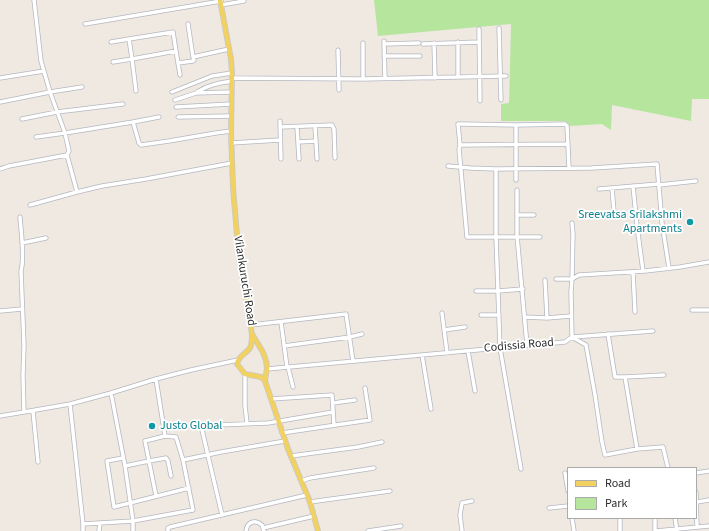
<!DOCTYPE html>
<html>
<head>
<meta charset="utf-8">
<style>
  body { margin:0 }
  #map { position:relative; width:709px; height:531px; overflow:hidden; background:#efe9e1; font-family:"Source Sans 3",sans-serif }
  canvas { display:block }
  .legend { position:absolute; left:567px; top:467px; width:130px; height:52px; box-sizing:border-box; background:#fff; border:1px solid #ababab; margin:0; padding:5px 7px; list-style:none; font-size:12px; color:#2e2e2e }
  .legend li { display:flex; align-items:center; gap:8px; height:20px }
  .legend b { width:20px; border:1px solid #ababab }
</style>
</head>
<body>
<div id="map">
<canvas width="709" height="531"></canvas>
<ul class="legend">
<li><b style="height:5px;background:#f2d163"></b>Road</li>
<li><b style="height:11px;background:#b6e59e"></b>Park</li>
</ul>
</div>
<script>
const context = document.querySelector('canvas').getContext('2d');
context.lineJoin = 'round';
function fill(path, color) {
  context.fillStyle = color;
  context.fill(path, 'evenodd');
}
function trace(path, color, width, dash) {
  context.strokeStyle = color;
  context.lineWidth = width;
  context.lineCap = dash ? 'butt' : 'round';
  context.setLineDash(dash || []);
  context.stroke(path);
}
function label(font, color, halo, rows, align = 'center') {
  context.font = font + ' "Source Sans 3",sans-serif';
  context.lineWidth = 3.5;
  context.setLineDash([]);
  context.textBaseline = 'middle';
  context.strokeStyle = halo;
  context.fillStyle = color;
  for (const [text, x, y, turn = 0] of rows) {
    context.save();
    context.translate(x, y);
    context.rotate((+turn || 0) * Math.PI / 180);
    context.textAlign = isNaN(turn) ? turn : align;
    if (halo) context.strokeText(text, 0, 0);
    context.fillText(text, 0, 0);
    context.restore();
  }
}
fill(new Path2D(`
  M 374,0 L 709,0 L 709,99 L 692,99 L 691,121 L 612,105 L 611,130 L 602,124 L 570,126 L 568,123 L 565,121 L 501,121 L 501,104 L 509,103 L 511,24 L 378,36 Z`), '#b6e59e');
const minor = new Path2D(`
  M 34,0 L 41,61 L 50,92 L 65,133 L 36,137
  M 221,5 L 244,1
  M 85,24 L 221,1
  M 188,24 L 193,57
  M 499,28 L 501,100
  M 479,29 L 480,101
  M 384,41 L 385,78
  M 111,42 L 129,39
  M 458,42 L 458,77
  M 363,43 L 363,79
  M 434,43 L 435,78
  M 384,44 L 419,43
  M 423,44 L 479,42
  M 338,50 L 339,90
  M 176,51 L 173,32 L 129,39 L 132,59 L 176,51 L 178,63 L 193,61 L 194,60 L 193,57 L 229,49
  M 384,56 L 420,56
  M 113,62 L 132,59 L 136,91
  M 178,63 L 180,75
  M 0,78 L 44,71
  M 232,78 L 363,79 L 506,76
  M 172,92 L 212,76 L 232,73
  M 197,92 C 208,85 219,83 232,81
  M 175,100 L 196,93 L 232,92
  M 0,102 L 50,92 L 82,87
  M 176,107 L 231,104
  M 178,117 L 231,116
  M 22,119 L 57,112 L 123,104
  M 280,121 L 281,159
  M 133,122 L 159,117
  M 516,125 L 516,180
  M 315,126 L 317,159
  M 280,127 L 332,125 L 334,129 L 335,158
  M 297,127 L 299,159
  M 298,142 L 316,141
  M 231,143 L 280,140
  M 460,145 L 568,144
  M 67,155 L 69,151 L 65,133 L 133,122 L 139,143 L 141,145 L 169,141 L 216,133 L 231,131
  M 448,166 L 470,168 L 496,169
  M 0,169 L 9,166 L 67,155 L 77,192 L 102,186 L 146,179 L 232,163
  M 659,185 L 696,181
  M 633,186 L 637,226 L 643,271
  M 612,188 L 614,212
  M 599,189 L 659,184
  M 517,190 L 517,236 L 527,345
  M 30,205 L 77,192
  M 517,215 L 534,215
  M 20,217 C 21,232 25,257 21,271 L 24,345 L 23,376 L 24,412
  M 540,237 L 467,237 L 459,149 L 460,145 L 458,124 L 461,124 L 516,125 L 565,124 L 567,126 L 569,168
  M 22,243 L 46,238
  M 633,272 L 635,312
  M 556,279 L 572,279 L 573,234 L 572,223
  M 545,280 L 547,318
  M 476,291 L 498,291 L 523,289
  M 692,310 L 709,310
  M 0,311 L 22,309
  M 442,313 L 447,353
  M 481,315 L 498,315
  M 525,317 L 547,318 L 571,316
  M 281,322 L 287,367
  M 251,325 L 346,314 L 353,361
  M 444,330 L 465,327
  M 608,334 L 615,377 L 625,377 L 637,449
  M 572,337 L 586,345 L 595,395 L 602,442 L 605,455 L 637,449 L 663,447 L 668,468
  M 573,337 L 653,331
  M 284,346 L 350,337 L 362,334
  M 468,351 L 475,391
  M 422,355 L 431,409
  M 288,367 L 293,387
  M 267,369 L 565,342 L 572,337 L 571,292 L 572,279 L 579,275 L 645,271 L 680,267 L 709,262
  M 245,374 L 245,406 L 247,423
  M 625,377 L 664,375
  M 111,393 L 125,466 L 133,521 L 133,531
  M 271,399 L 332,395 L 334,425
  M 333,403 L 355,400
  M 70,404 L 83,524 L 133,521 L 193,510 L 183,460 L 176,437 L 165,436 L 156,379
  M 33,411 L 38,462
  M 0,416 L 24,412 L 70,404 L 111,393 L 156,379 L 191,370 L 238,360
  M 217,425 L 268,423 L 333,412
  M 202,430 L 222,515
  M 282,433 L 370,420 L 365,388
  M 291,456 L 358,447 L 382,442
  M 123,458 L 107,461 L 114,507 L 189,488
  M 183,460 L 221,452 L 285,441
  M 125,466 L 149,461 L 145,441 L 165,436
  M 521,469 L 500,348 L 496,237 L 496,169 L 592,168 L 657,164 L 662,223 L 669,268
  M 565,473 L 568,491
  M 696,473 L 709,471
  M 301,481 L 310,478 L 374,468
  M 696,492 L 697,527
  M 156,496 L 149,461 L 166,458 L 168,461 L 171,476
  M 310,502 L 390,491
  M 697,502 L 709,500
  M 549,508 L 568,506
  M 572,518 L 574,531
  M 620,518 L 620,531
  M 655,518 L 655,531
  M 675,518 L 677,531
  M 263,528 L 314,516
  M 83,531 L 83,524
  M 99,531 L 100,523
  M 168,531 L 168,528 L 170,527 L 307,495
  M 246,531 C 247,522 255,519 262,525 L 264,531
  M 368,531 L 401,526
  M 462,531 L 460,515 L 462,503 L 472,501
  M 656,531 L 709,526`);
const major = new Path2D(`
  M 220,0 L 231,59 L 232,73 L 231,131 L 233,188 L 239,258 L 252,334 C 252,339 252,344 250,348 C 246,354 238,356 237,364 L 245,374 L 261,377 L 265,381 L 288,449 L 310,502 L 318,531
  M 252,334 C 258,345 267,355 267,368 C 267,372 265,377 265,381`);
trace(minor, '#b4b7c1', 5);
trace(major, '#c9c9c9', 6);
trace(minor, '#fff', 3.5);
trace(major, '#f2d163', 4.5);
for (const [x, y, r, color] of [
  [690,222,4,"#0f9aa8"],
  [152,426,4,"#0f9aa8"]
]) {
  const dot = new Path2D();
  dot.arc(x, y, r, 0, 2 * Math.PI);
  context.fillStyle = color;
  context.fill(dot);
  trace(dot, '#fff', 1.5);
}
label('12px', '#0d838f', '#fff', [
  ["Sreevatsa Srilakshmi",682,215],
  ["Apartments",682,229],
  ["Justo Global",160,426,"left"]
], 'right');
label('12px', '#2e2e2e', '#fff', [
  ["Vilankuruchi Road",244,281,81],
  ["Codissia Road",519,346,-5]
]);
</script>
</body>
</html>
